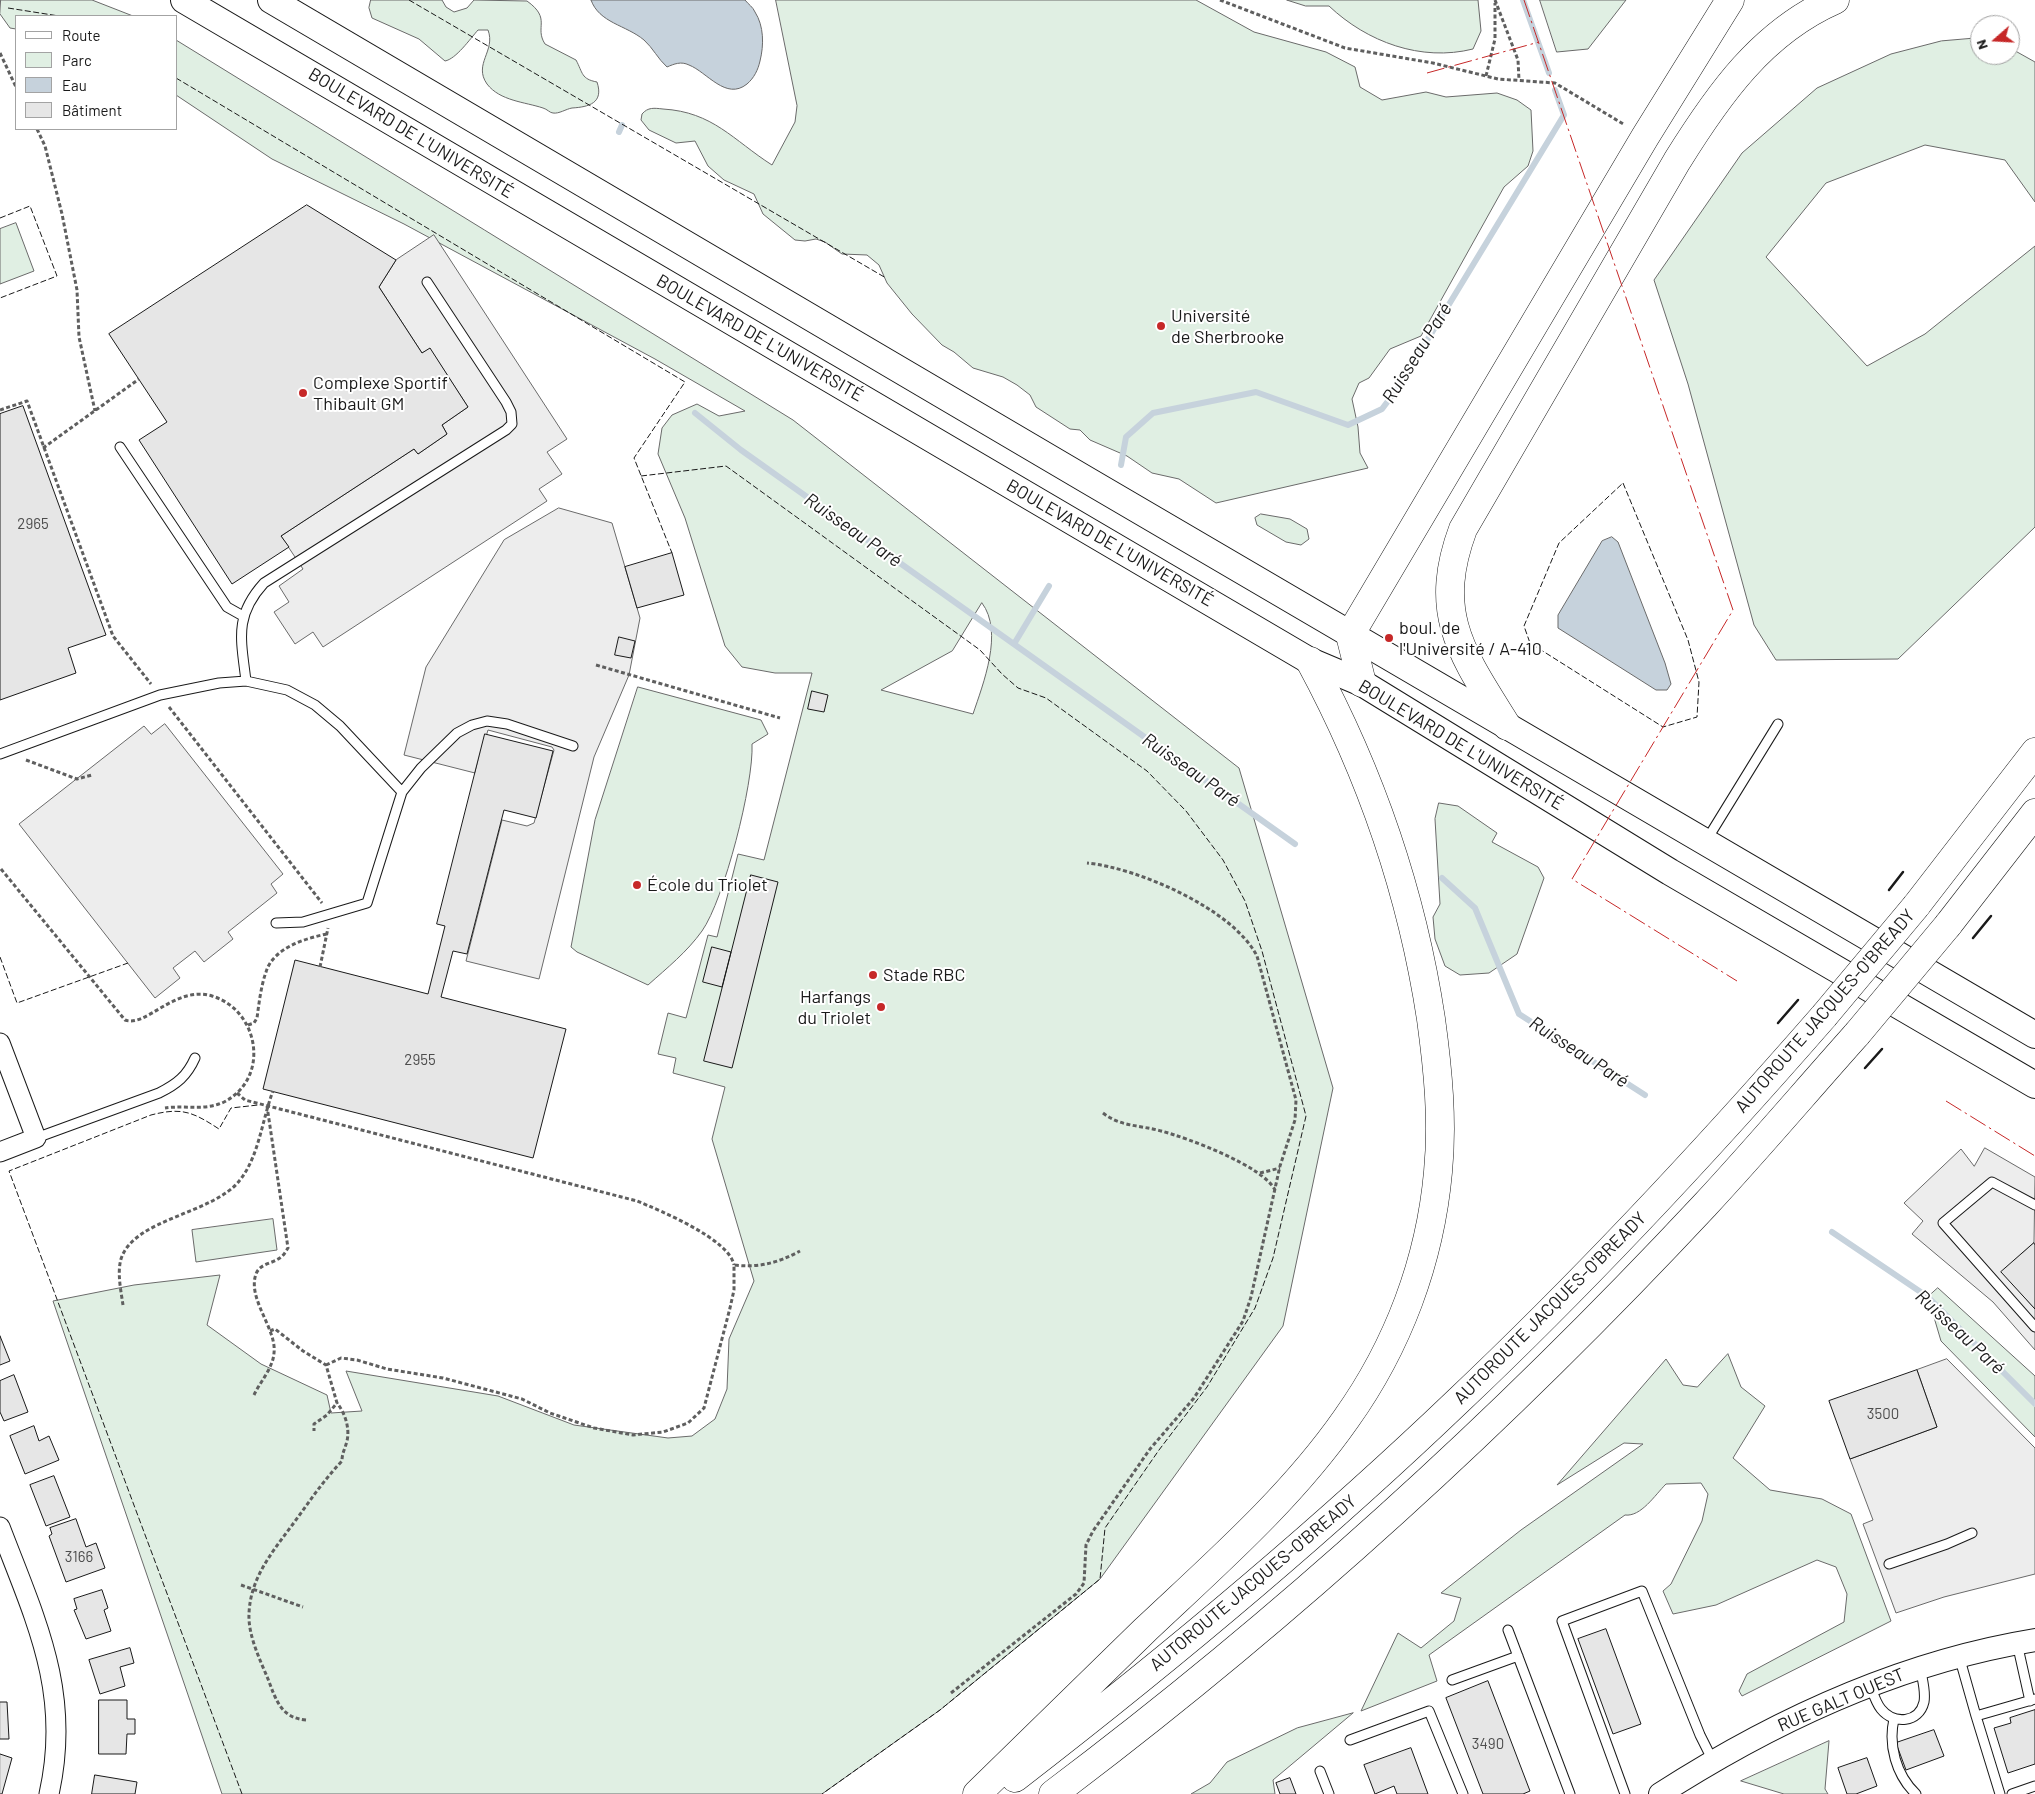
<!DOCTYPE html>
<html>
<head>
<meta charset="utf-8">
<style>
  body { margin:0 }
  #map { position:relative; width:2035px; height:1794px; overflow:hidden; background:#fff; font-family:Barlow,sans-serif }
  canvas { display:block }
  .legend { position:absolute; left:15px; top:15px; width:162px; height:115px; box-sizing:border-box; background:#fff; border:1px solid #a3a3a3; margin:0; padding:6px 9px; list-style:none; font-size:15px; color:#1a1a1a }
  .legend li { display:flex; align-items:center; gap:10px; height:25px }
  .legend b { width:25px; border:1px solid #a3a3a3 }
  .north { position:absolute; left:1970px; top:15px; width:50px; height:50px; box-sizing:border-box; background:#fff; border:1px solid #a3a3a3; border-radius:50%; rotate:251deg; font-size:14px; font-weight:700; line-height:20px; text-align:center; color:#1a1a1a }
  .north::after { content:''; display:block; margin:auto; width:18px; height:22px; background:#c62828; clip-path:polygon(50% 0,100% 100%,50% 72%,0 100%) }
</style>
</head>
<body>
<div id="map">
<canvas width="2035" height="1794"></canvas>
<ul class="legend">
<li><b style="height:6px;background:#fff"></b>Route</li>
<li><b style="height:14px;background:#e0efe3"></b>Parc</li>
<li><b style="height:14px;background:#c6d2dc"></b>Eau</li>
<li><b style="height:14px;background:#e6e6e6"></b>Bâtiment</li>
</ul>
<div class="north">N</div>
</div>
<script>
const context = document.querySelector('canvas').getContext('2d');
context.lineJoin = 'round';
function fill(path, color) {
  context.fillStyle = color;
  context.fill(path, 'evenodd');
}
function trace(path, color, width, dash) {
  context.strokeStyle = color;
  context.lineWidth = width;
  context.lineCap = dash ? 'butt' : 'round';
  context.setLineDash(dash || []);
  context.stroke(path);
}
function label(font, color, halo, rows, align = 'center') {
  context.font = font + ' Barlow,sans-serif';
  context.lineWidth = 4;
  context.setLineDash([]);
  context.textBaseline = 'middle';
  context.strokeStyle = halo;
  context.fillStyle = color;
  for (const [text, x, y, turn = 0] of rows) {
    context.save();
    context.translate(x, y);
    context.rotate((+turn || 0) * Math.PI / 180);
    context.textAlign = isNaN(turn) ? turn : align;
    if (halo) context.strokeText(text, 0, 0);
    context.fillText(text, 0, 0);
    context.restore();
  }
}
const green = new Path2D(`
  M 1,0 L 92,0 L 133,16 L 16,16 L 16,29 L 10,28 L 0,14 Z
  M 371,0 L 442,0 L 446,7 L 454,12 L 467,8 L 474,0 L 527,1 C 552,19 534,27 545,44 L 576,60 C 583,73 581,79 597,82 C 604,103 589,107 572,108 C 566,109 559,114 553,113 C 550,113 547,109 543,108 C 525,102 500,101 487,84 C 473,64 496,51 488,30 L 478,30 C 470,39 456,59 445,61 L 419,39 L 372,18 L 369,8 Z
  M 776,0 L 1196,0 L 1254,32 L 1326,52 L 1355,67 L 1360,87 L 1382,100 L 1426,92 L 1446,97 L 1497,93 L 1517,100 L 1531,110 L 1533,151 L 1528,166 L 1504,187 L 1421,336 L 1390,349 L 1369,378 L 1359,383 L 1352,399 L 1358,427 L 1360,453 L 1368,468 L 1216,503 L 1179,479 L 1152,473 L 1127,456 L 1090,440 L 1080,430 L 1070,429 L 1036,407 L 1030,395 L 1017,385 L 1003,377 L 973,368 L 954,352 L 942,345 L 912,314 L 887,283 L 879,265 L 867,255 L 842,254 L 825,242 L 816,239 L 805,241 L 795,240 L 763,214 L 754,194 L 724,180 L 708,166 L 695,141 L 676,143 L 649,130 L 641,120 L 642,114 C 648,107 654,108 663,109 C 713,112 733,140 772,165 L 795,122 L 797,106 Z
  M 1287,0 L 1478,0 L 1481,31 L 1473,49 C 1421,62 1367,42 1329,6 L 1306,6 Z
  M 1540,0 L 1626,0 L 1588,49 L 1557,52 Z
  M 1980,38 L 1980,55 L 2010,55 L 2010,48 L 2035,62 L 2035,202 L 2005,160 L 1925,145 L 1826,183 L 1766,257 L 1867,366 L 1925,334 L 2035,246 L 2035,527 L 1898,659 L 1776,660 L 1754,625 L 1688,384 L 1654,280 L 1742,153 L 1817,88 L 1891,54 L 1941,41 Z
  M 176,40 L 793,420 L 1239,768 L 1333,1088 L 1283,1326 L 1100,1579 L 940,1710 L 822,1794 L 222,1794 L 53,1301 L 134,1285 L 220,1275 L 207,1325 L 261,1364 L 327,1395 L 331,1413 L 362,1411 L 346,1371 L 498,1396 L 574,1425 L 668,1438 L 692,1436 L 715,1419 L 727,1389 L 729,1339 L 754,1281 L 712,1139 L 725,1087 L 673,1073 L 676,1058 L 658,1054 L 668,1013 L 686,1018 L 708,935 L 717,937 L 738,854 L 764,860 L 812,673 L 775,673 L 742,667 L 725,646 L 685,518 L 658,454 L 662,428 L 672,415 L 697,404 L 719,416 L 745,411 L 655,359 L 404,224 L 272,159 L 176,95 ZM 982,603 C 1004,632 983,684 973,714 L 881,690 L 952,651 Z
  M 16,223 L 34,271 L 0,284 L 0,229 Z
  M 1261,514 L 1290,519 L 1307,529 L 1309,539 L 1301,545 L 1286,542 L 1257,525 L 1255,518 Z
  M 638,687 L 761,720 L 768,734 L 752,744 C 754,783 724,900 702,931 C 687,952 667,968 648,985 L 577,952 L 571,947 L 595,820 Z
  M 1439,803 L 1458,806 L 1497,833 L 1492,842 L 1538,867 L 1544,878 L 1517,954 L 1489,973 L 1460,975 L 1445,966 L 1435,939 L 1433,917 L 1440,904 L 1435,819 Z
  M 273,1219 L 277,1250 L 196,1262 L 192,1230 Z
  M 1938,1288 L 2035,1376 L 2035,1437 L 1941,1341 L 1928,1297 Z
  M 1728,1354 L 1741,1387 L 1765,1406 L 1733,1458 L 1770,1490 L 1822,1499 L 1851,1514 L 1891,1621 L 1742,1696 L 1739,1691 L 1747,1674 L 1844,1622 L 1847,1594 L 1836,1567 L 1817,1560 L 1716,1605 L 1673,1614 L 1663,1591 L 1671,1584 L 1702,1521 L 1708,1494 L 1701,1483 L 1666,1484 C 1655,1495 1641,1517 1625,1515 L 1429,1655 L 1437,1681 L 1361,1711 L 1398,1633 L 1421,1648 L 1454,1621 L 1461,1598 L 1441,1593 L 1521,1530 L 1643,1444 L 1624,1443 L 1557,1485 L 1666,1359 L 1683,1385 L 1697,1387 Z
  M 1353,1713 L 1273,1780 L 1275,1794 L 1191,1794 L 1210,1783 L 1227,1762 L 1297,1728 Z
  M 1829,1741 L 1825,1789 L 1828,1794 L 1784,1794 L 1741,1781 Z`);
fill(green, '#e0efe3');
trace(green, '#6a6a6a', 1);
const parking = new Path2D(`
  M 434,235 L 567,439 L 547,452 L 562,474 L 539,489 L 547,501 L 323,647 L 313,632 L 295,644 L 274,612 L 289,602 L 279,586 L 303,569 L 281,536 L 414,449 L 418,454 L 447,434 L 442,425 L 468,407 L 430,349 L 422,353 L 379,287 L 396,260 Z
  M 559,508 L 612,523 L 640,618 L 629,675 L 594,757 L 539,979 L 466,961 L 502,820 L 527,826 L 534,823 L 554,750 L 552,747 L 488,730 L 475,773 L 404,755 L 426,667 L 504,540 Z
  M 165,724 L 283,874 L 271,884 L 277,893 L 228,932 L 233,939 L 204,962 L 195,951 L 173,968 L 180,978 L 155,998 L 19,824 L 144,726 L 151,734 Z
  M 1985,1148 L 2035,1177 L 2034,1243 L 2002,1272 L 2035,1309 L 2035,1350 L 1993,1302 L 1912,1234 L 1923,1221 L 1904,1203 L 1961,1149 L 1974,1166 Z
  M 1947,1359 L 2035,1448 L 2035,1574 L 1944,1597 L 1896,1613 L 1863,1524 L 1873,1520 L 1850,1459 L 1937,1427 L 1917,1370 Z`);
fill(parking, '#ededed');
trace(parking, '#6a6a6a', 1);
const water = new Path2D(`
  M 591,0 L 745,0 C 748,4 753,7 755,12 C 764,26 764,45 760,61 C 758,70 754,78 747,84 C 726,101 707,72 689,65 C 681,61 674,64 667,67 C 658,59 653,48 644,40 C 626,25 599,23 591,0 Z
  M 1612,537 L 1618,542 L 1665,663 L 1671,684 L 1667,690 L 1656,690 L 1558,628 L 1558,615 L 1602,541 Z`);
fill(water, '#c6d2dc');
trace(water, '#6a6a6a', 1);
trace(new Path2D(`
  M 1523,0 L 1549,73
  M 619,132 L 622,125
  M 695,413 L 741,450 L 1295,844
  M 1121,465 L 1126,437 L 1153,413 L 1256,392 L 1348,425 L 1382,409 L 1400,385 L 1564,115 L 1555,90
  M 1014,644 L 1049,586
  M 1442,878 L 1475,908 L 1519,1014 L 1645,1095
  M 1832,1232 L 1928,1297 L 2035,1404`), '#c6d2dc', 6);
const building = new Path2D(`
  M 307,205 L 396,260 L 379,287 L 422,353 L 430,348 L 468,407 L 442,425 L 447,434 L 418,454 L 414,449 L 281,536 L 289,547 L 232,584 L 139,440 L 167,422 L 109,334 Z
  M 23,406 L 106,635 L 68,648 L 76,673 L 0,700 L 0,414 Z
  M 672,553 L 684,595 L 637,608 L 625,567 Z
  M 619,637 L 635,641 L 631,658 L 615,655 Z
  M 812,691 L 828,695 L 824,712 L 808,709 Z
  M 485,734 L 553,751 L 536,818 L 504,810 L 467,954 L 453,951 L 441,997 L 566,1029 L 533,1158 L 263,1089 L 295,960 L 428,994 L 445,926 L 437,924 Z
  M 751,875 L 778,882 L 732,1068 L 704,1061 Z
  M 712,947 L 731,952 L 722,987 L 703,982 Z
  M 2034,1243 L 2035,1245 L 2035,1309 L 2001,1272 Z
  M 0,1336 L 10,1361 L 0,1365 Z
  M 1917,1370 L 1937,1427 L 1850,1459 L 1829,1401 Z
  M 14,1375 L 28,1412 L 4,1421 L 0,1412 L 0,1381 Z
  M 34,1426 L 39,1441 L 49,1436 L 59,1460 L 25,1474 L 10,1436 Z
  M 54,1476 L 70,1517 L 46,1526 L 30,1485 Z
  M 76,1519 L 86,1547 L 96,1543 L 105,1568 L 66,1582 L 49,1536 L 52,1534 L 50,1528 Z
  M 102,1590 L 108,1608 L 104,1610 L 111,1631 L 86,1639 L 74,1610 L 77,1609 L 74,1599 Z
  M 1606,1629 L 1641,1724 L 1613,1734 L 1578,1639 Z
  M 130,1648 L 134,1663 L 120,1667 L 125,1686 L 100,1694 L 89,1660 Z
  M 1488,1681 L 1530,1791 L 1523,1794 L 1483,1794 L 1446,1698 Z
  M 99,1700 L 127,1700 L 127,1719 L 135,1719 L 135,1734 L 127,1734 L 126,1754 L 99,1754 Z
  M 0,1702 L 7,1702 L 9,1739 L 0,1739 Z
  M 2035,1710 L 2035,1764 L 2008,1773 L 1994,1728 L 2011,1723 L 2010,1718 Z
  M 1934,1730 L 1944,1756 L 1906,1770 L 1896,1743 Z
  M 1411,1748 L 1428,1794 L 1397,1794 L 1394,1786 L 1375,1794 L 1364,1765 Z
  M 0,1754 L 12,1758 L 2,1794 L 0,1794 Z
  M 1867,1758 L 1877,1786 L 1856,1794 L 1847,1794 L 1838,1768 Z
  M 95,1775 L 137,1782 L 135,1794 L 92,1794 Z
  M 1290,1778 L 1296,1794 L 1280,1794 L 1276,1783 Z`);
fill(building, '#e6e6e6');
trace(building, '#1a1a1a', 1);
const service = new Path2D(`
  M 120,447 L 227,607 L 243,616
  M 246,681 C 241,639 234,616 264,583 L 506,430 L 512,424 L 511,412 L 506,402 L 427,282
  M 0,754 L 160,695 L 219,683 L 246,681 L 287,690 L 315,705 L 340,726 L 402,792
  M 1706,841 L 1778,724
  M 276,923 L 303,922 L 367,903 L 402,792 L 421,768 L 457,733 L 472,725 L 487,721 L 507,724 L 573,746
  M 36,1138 L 159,1093 C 177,1084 187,1076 195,1058
  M 2035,1205 L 1992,1182 L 1943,1223 L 2035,1327
  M 1889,1564 L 1947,1544 L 1972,1533
  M 1508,1630 L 1570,1794
  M 2017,1643 L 2030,1701
  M 1959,1656 L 1976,1716 L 2035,1699
  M 1452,1680 L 1518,1656
  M 1870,1685 C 1873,1693 1876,1703 1881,1709 C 1894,1725 1919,1723 1924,1702 C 1926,1690 1922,1679 1920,1667
  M 1976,1716 L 2000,1794
  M 1894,1719 C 1888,1745 1896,1775 1916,1794
  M 1350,1740 L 1429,1711 L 1463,1794
  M 1320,1771 L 1329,1794
  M 1625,1794 L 1562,1621 L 1642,1591 L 1700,1735 L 1713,1761
  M 2012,1794 L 2035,1786`);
const minor = new Path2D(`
  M 0,1043 L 36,1138 L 0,1152
  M 0,1527 C 35,1619 72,1692 49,1794`);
const tertiary = new Path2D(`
  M 1660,1794 C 1775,1720 1900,1662 2035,1640`);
const secondary = new Path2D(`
  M 184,0 L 1310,661 L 1362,683 L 1670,872 L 2035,1085
  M 271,0 L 1087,480 L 2035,1035`);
const motorway = new Path2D(`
  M 1362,683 L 1350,635 L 1645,137 L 1730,0
  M 1507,726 C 1463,655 1431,615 1463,529 L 1677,161 C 1718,95 1762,32 1835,0
  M 1916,906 L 2035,752
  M 1948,925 L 2035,813
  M 1015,1778 C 1169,1659 1318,1535 1458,1401 C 1587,1279 1708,1149 1824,1016
  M 977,1794 C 1033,1740 1088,1685 1144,1631 C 1215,1564 1290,1499 1346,1419 C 1398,1346 1430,1261 1438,1172 C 1443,1121 1438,1070 1431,1019 C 1412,894 1370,772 1310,661
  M 1053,1794 C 1287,1618 1505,1419 1705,1205 C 1757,1149 1806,1091 1857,1034`);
trace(service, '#1a1a1a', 11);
trace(minor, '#1a1a1a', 21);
trace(tertiary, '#1a1a1a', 24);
trace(secondary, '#1a1a1a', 28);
trace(motorway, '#1a1a1a', 29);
trace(new Path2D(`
  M 1220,0 L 1345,48 L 1433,63 L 1498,79 L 1555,83 L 1625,125
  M 1495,0 L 1518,60 L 1519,80
  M 0,53 L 16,87
  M 1486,76 L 1495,39 L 1495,3
  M 37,129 L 45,146 L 62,214 L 77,290 L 79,337 L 95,411
  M 0,410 L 27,401 L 113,636 L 151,684
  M 43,448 L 139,379
  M 596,665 L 780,718
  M 169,707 L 322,903
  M 26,760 L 77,779 L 92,775
  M 1,869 L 125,1020 C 146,1028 175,985 212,996 C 259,1010 271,1078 224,1102 C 205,1111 186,1105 165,1108
  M 320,967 L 328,928
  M 248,1025 L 254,1023 L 257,1018 C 259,1003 261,986 266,972 C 273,948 306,938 327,934
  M 237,1093 L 245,1100 L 637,1201 C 661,1211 729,1239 734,1265
  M 1103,1113 C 1121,1127 1140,1125 1161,1131 C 1188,1138 1263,1166 1275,1190
  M 1260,1173 L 1280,1168
  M 123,1305 C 121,1291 117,1273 121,1259 C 134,1218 214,1214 240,1180 C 259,1156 262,1120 273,1091
  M 270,1331 L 275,1329 L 303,1351 L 326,1365 L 337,1403 L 327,1415 L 314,1424 L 314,1431
  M 326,1365 L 341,1358 L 357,1360 L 387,1369 L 443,1378 L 522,1399 L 550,1413 L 594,1428 L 633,1435 L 663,1432 L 688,1423 L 704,1408 L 730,1308 L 734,1290 L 734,1265 C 758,1268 778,1263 800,1251
  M 254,1395 C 260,1382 273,1368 274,1353 C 277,1329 247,1299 256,1274 C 260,1263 273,1264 281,1257 C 284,1255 286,1251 288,1248 L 267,1106
  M 241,1585 L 303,1607
  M 951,1693 L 1076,1594 L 1084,1583 L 1086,1545 L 1093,1531 L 1150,1449 L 1194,1398 L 1243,1321 L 1251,1297 L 1280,1166 L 1295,1120 L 1296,1100 L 1257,956 C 1233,909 1138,868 1087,863
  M 306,1720 C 281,1718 276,1700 268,1679 C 260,1660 248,1635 249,1614 C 250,1578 273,1551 293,1524 C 309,1502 323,1481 342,1461 C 342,1453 345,1449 347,1441 C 350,1428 345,1413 337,1403`), '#5f5f5f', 3, [4, 2.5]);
trace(service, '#fff', 9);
trace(minor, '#fff', 19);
trace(tertiary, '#fff', 22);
trace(secondary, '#fff', 26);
trace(motorway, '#fff', 28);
const motorwayBridge = new Path2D(`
  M 1824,1016 L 1916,906
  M 1857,1034 L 1948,925`);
trace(motorwayBridge, '#1a1a1a', 29, []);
trace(motorwayBridge, '#fff', 28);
trace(new Path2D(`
  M 409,0 L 886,278
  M 8,8 L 59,16
  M 176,78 L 685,382 L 634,458 L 672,553
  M 0,218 L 30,206 L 57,276 L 0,298
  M 641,476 L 726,466 L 980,650 L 1002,674 L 1018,688 L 1046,698 L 1147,771 L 1186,811 L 1223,860 L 1245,901 L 1262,951 L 1306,1116 L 1273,1258 L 1255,1308 L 1207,1387 L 1159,1450 L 1105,1528 L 1100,1579 L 940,1710 L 822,1794
  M 1623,483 L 1688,640 L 1699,682 L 1697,717 L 1663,727 L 1530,643 L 1524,626 L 1559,543 Z
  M 0,957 L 17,1003 L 128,963
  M 242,1794 L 9,1171 L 151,1115 C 182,1107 193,1112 219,1129 L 231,1108 L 258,1105`), '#1a1a1a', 1, [6, 2.5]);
trace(new Path2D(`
  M 1889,890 L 1903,872
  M 1973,938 L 1991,916
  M 1778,1023 L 1798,1000
  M 1865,1068 L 1882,1049`), '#1a1a1a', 2.5);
trace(new Path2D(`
  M 1524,0 L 1733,610 L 1572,879 L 1737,981
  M 1427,73 L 1539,42
  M 1946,1101 L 2035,1156`), '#c62828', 1, [18, 4, 2.5, 4]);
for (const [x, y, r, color] of [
  [1161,326,5,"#c62828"],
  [303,393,5,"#c62828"],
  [1389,638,5,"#c62828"],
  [637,885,5,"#c62828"],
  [873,975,5,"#c62828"],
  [881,1007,5,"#c62828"]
]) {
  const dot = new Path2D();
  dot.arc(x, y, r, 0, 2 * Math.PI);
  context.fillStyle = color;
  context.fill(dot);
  trace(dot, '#fff', 2);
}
label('15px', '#4d4d4d', null, [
  ["2965",33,524],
  ["2955",420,1060],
  ["3500",1883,1414],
  ["3166",79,1557],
  ["3490",1488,1744]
]);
label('18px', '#1a1a1a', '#fff', [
  ["BOULEVARD DE L'UNIVERSITÉ",411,133,31],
  ["BOULEVARD DE L'UNIVERSITÉ",760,338,30],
  ["BOULEVARD DE L'UNIVERSITÉ",1110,543,30],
  ["BOULEVARD DE L'UNIVERSITÉ",1461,745,31],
  ["AUTOROUTE JACQUES-O'BREADY",1825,1011,-49],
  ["AUTOROUTE JACQUES-O'BREADY",1550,1308,-45],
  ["AUTOROUTE JACQUES-O'BREADY",1253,1583,-40],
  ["RUE GALT OUEST",1841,1700,-23]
]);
label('18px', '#1a1a1a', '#fff', [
  ["Université",1171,316],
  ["de Sherbrooke",1171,337],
  ["Complexe Sportif",313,383],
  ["Thibault GM",313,404],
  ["boul. de",1399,628],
  ["l'Université / A-410",1399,649],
  ["École du Triolet",647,885],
  ["Stade RBC",883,975],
  ["Harfangs",871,997,"right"],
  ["du Triolet",871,1018,"right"]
], 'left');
label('italic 19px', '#1a1a1a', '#fff', [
  ["Ruisseau Paré",1417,353,-58],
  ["Ruisseau Paré",853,530,35],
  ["Ruisseau Paré",1191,770,35],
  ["Ruisseau Paré",1579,1052,33],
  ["Ruisseau Paré",1960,1332,43]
]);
</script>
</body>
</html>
